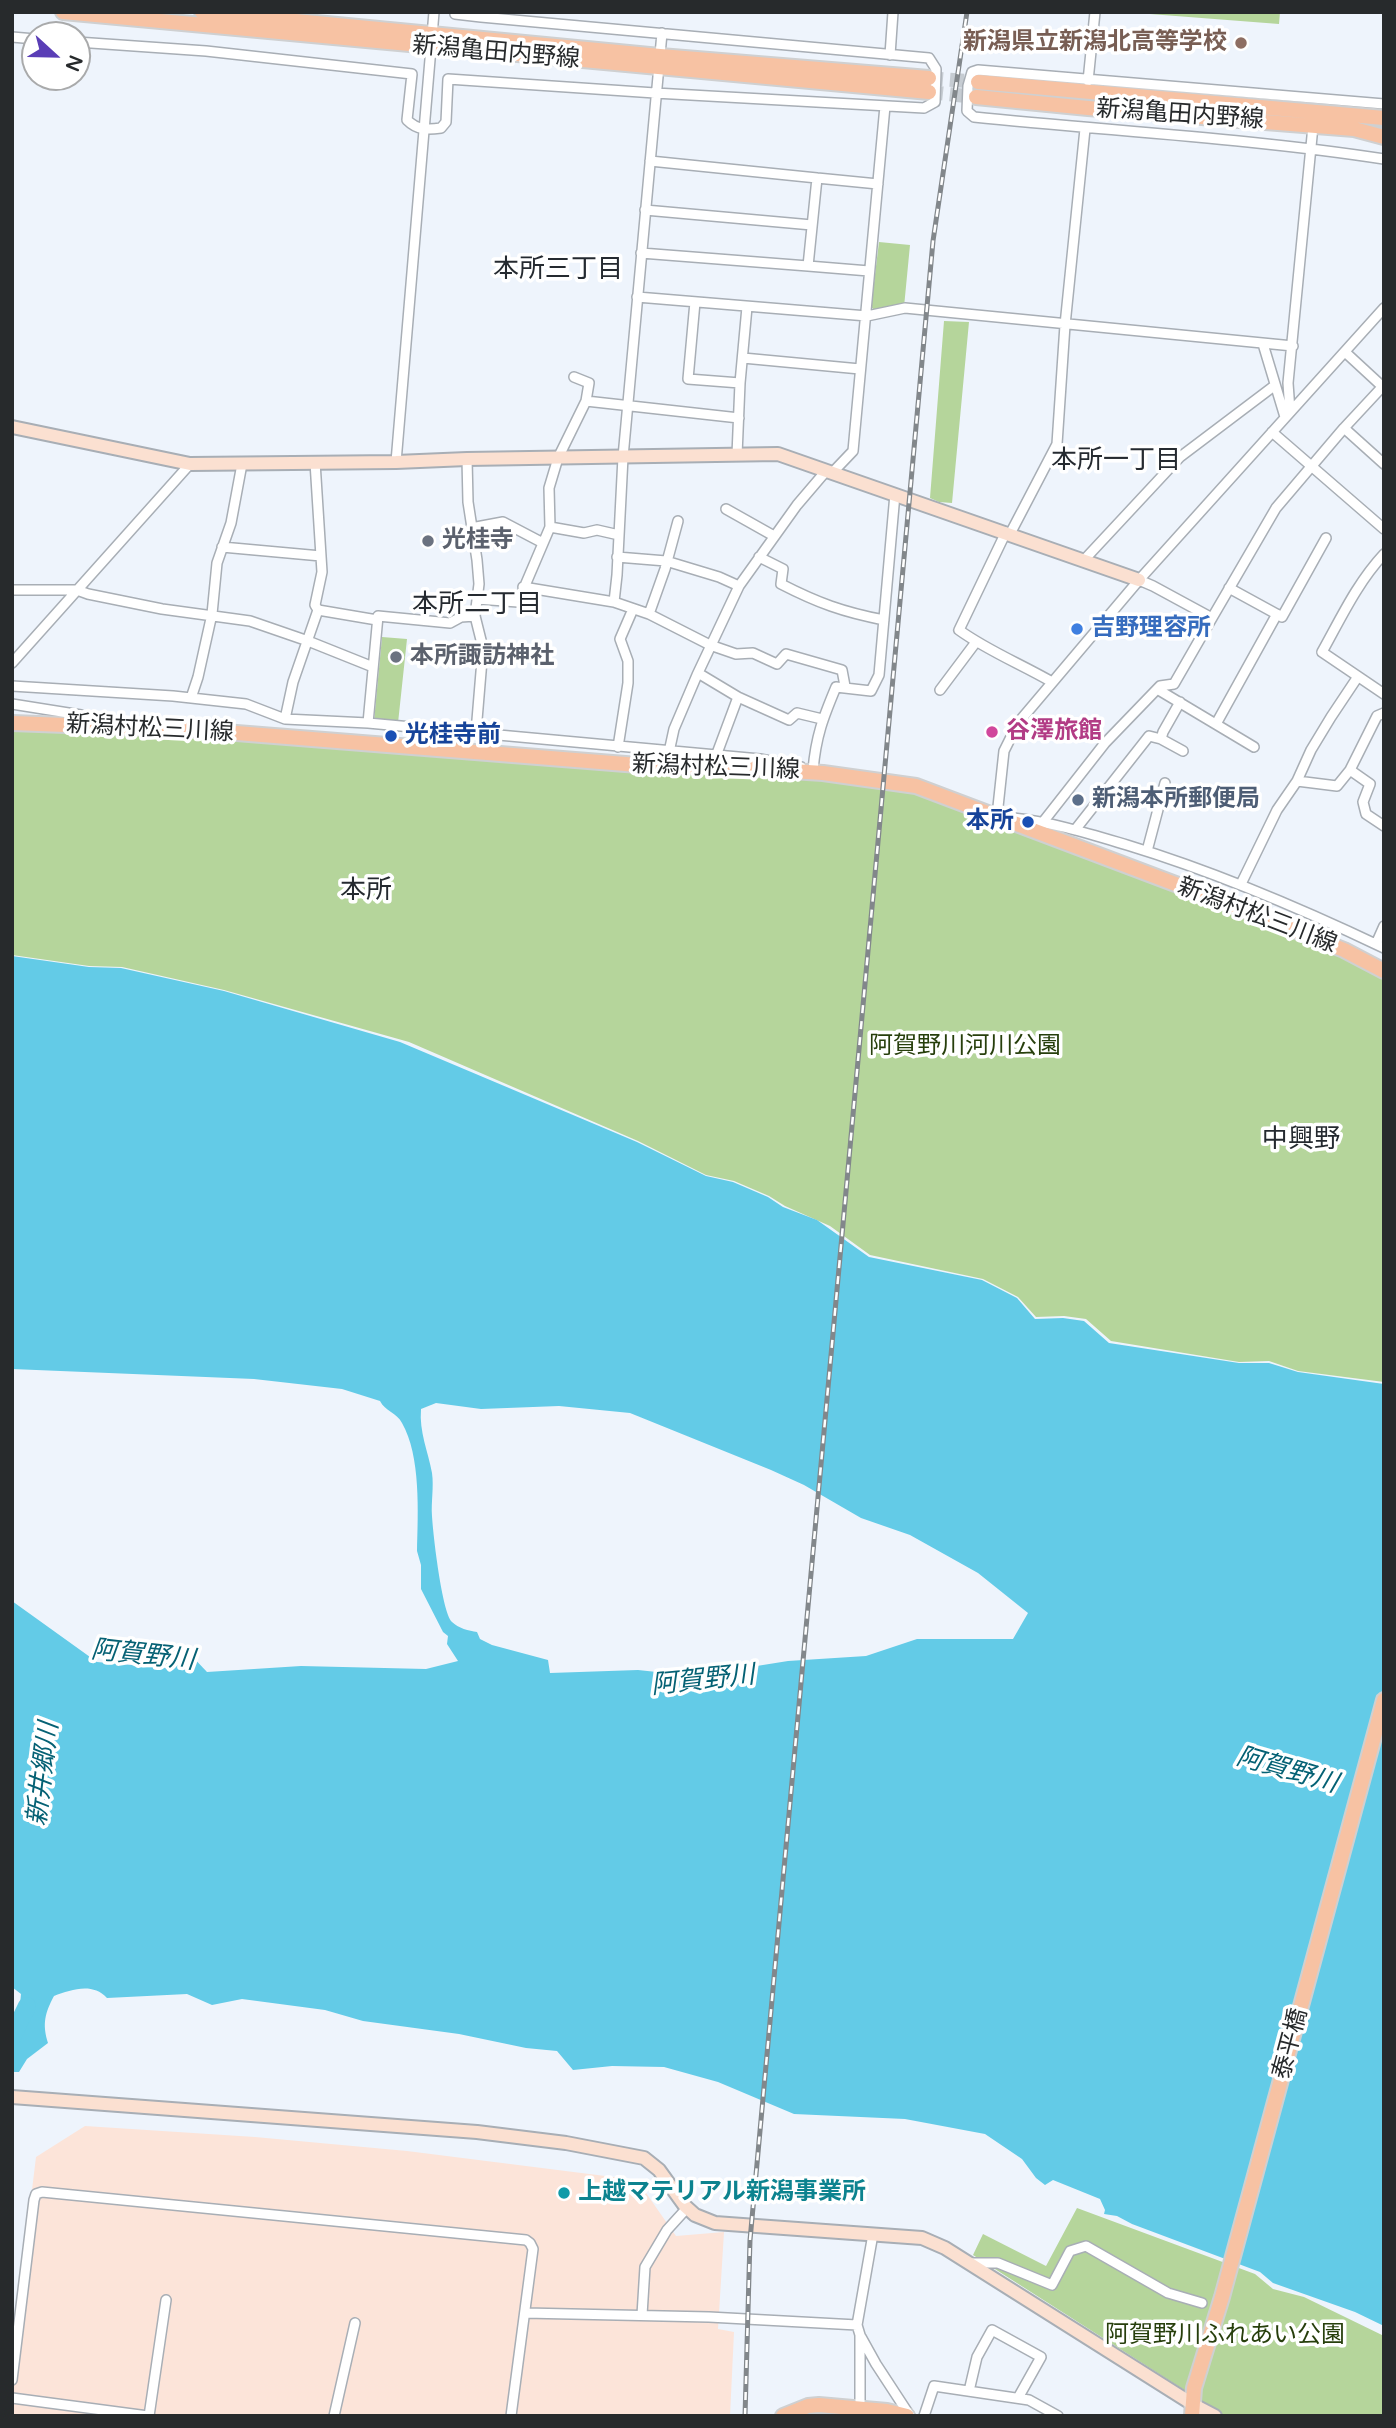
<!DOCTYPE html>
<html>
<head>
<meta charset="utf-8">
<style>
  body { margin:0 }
  #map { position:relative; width:1396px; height:2428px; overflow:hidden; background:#eef4fc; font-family:"Varela Round",sans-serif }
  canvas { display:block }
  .frame { position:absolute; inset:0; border:14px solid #272a2c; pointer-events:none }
  .north { position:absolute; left:21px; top:21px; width:70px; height:70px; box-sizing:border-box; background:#fff; border:2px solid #a9aaab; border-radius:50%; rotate:112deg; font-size:19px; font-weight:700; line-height:28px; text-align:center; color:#272a2c }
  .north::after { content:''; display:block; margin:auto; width:24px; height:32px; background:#5a3eb6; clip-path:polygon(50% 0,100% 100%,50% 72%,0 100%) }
</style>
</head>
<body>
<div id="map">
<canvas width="1396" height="2428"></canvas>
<div class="frame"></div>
<div class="north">N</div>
</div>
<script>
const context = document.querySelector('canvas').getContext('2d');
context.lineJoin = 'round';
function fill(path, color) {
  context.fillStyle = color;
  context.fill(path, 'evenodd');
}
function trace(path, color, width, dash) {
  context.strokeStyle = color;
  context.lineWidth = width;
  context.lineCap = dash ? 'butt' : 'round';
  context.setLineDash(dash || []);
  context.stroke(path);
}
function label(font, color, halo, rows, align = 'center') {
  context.font = font + ' "Varela Round","Noto Sans JP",sans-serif';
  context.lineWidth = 7;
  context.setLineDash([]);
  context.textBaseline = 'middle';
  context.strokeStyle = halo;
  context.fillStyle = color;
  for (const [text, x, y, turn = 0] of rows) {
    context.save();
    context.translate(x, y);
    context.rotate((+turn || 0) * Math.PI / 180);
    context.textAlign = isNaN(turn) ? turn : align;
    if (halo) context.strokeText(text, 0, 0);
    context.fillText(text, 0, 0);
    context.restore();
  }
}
fill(new Path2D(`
  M 85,2126 L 255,2137 L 407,2151 L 637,2180 L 676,2236 L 724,2232 L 718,2329 L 734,2332 L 730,2416 L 12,2416 L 12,2355 L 36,2157 Z`), '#fce4d9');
fill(new Path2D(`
  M 1124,12 L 1280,12 L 1279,24 Z
  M 879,242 L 910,245 L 904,307 L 877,312 L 871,307 Z
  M 944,321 L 969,322 L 952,503 L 939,502 L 930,498 Z
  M 382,637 L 407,639 L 398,723 L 374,721 Z
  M 12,726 L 233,736 L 806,775 L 914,790 L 1345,956 L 1384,976 L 1384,1382 L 1298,1371 L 1269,1361 L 1239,1362 L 1111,1341 L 1086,1319 L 1064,1316 L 1036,1317 L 1018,1297 L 983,1279 L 870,1255 L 830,1226 L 785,1206 L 769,1196 L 734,1181 L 706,1175 L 638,1141 L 409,1042 L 224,990 L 122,967 L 89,966 L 12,955 Z
  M 1077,2208 L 1255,2274 L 1273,2289 L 1304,2297 L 1384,2336 L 1384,2416 L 1225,2416 L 973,2255 L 983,2234 L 1046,2266 Z`), '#b5d59b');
fill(new Path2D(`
  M 12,956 L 89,967 L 121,968 L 224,991 L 400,1042 L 637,1142 L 706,1176 L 733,1182 L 768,1197 L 783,1207 L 817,1220 L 869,1257 L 982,1280 L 1017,1298 L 1035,1319 L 1063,1318 L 1084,1321 L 1109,1343 L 1239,1363 L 1269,1363 L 1298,1372 L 1384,1384 L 1384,2326 L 1355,2312 L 1273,2283 L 1260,2272 L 1132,2224 L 1117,2216 L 1104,2214 L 1105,2210 L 1100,2199 L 1053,2180 L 1045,2185 L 1036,2178 L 1022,2159 L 985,2134 L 905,2119 L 794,2114 L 718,2082 L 664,2067 L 612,2066 L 573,2070 L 557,2051 L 526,2048 L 459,2034 L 363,2021 L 325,2010 L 242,1999 L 212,2005 L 187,1994 L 107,1998 C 92,1982 71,1990 54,1996 C 45,2013 42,2024 48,2043 L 27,2059 L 19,2072 L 12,2072 L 12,2041 L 17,2036 L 21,1994 L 12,1987 L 12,1601 L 97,1662 L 166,1668 L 158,1646 L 189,1653 L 207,1672 L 301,1666 L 426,1669 L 458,1661 L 447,1644 L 448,1636 L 443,1632 L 421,1589 L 421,1565 L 417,1551 C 418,1513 421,1456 402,1423 C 397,1413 385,1411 380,1401 L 342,1389 L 254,1379 L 12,1369 ZM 436,1403 L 481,1409 L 559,1406 L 630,1413 L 771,1470 L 804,1485 L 861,1518 L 910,1535 L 978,1573 L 1028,1613 L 1013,1639 L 917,1639 L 866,1656 L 788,1661 L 694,1676 L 638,1670 L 550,1673 L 548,1660 L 492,1645 L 480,1639 L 477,1632 C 469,1631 458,1628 452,1622 C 442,1612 433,1534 432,1516 C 431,1502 434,1487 432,1473 C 428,1451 419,1432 421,1409 Z`), '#63cbe7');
trace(new Path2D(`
  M 12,2037 L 27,2006`), '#63cbe7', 18);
trace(new Path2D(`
  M 929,78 L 978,82
  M 929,92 L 976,97`), '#c6ccd2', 14, [14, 7]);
const street = new Path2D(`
  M 12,37 L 35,39
  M 77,42 L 206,51 L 412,74 L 407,120 C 417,130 427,130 441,128 L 446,122 L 448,79 L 655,93 L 924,108 L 935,102 L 936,69 L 929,58 L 481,17 L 455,14 L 455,12
  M 890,55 L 893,12
  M 1088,81 L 1095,12
  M 1384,104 L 978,70 L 972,72 L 968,86 L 967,111 L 974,117 C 1110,131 1248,138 1384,159
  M 817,178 L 878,184
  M 645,210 L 812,225
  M 641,253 L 808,266 L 817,178 L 650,161
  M 808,266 L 869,271
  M 637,297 L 867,316 L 905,308 L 1293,346
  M 695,302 L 688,379 L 740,383 L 747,307
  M 1263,344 L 1285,417
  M 1345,352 L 1384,388
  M 743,358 L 860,369
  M 586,401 L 739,418
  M 1290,411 L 1288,383 L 1313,126
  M 1344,428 L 1384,464
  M 1272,432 L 1384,529
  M 737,455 L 740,383
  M 467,459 L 468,502 L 477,560 L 479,584 L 475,616 L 483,648 L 476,732
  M 396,462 L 434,12
  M 833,472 L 853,451 L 885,106
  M 726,509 L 774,536
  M 550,527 L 584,533 L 597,530 L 619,535
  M 471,528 L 503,522 L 543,543
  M 1006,532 L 959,630 C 988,651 1021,664 1052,682
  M 1010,534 L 1057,444 L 1065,325 L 1085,129
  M 222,547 L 321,556
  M 1384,554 C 1357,583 1341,618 1322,652 L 1384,694
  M 617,557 L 666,561 L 719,577 L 739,586
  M 759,557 L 783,569 L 781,584 C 818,603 843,612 884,620
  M 1084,560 L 1180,457 L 1274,386
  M 1139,580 L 1153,586 L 1212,618 L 1276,508 L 1344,428 L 1384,385
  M 523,587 L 614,602 L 649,614 L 710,645 L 736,654 L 753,653 L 777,664 L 786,654 L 842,670 L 845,686
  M 1229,588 L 1282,617 L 1326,538
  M 12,590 L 77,590 L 88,594 L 162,609 L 250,621 L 308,641 L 373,667
  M 477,599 L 518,602 L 550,527 L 549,488 L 558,458 L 586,401 L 589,383 L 574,377
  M 614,602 L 617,575 L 623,457 L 662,33
  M 318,610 L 377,620
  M 649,614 L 665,569 L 678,521
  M 12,663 L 190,464
  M 698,673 L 738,697 L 789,720 L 797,713 L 822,719
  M 12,686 L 173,696 L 246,704 L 285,719 L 368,723 L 760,759 L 801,767
  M 1157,689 L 1254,747
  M 940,690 L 976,642
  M 191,698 L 198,677 L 212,614 L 217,563 L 231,523 L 242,464
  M 1180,702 L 1163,732 L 1161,739 L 1183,751
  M 12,704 L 81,715 L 90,726
  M 285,719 L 293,682 L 318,610 L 315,605 L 322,572 L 315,462
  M 368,723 L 378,616 L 450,623 L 461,617 L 475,616
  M 1216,724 L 1277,614
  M 618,747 L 628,683 L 628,661 L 620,639 L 633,609
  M 669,752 L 674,729 L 697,675 L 739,586 L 797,505 L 826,471
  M 716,756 L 738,697
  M 813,770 C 816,736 823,718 836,687 L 871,691 L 879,675 L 895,494
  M 1350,770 L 1370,784 L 1363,802 L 1366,814 L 1384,826
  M 1297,781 L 1337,786 L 1350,770 L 1377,716 L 1384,713
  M 999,817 L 997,816 L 1004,751 L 1018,723 L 1139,580 L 1384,308
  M 1013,818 C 1052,822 1090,834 1127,845 C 1216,872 1300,908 1384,948
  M 1043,822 L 1105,743 L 1160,686 L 1174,684 L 1212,618
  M 1075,830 L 1149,736 L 1161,739
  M 1147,851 L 1165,783
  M 1241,884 L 1277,810 L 1297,781 L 1311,750 L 1331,717 L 1357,678
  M 1376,944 L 1384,926
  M 970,2263 L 998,2263 L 1052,2285 L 1070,2251 L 1086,2246 L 1168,2293 L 1202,2303
  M 525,2313 L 709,2317 L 857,2325
  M 642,2315 L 645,2267 L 667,2230 L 687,2208
  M 861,2337 L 876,2364 L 910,2416
  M 12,2380 L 34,2200 L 36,2194 L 42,2192 L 526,2240 L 530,2243 L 533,2249 L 511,2416
  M 969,2391 L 977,2357 L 992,2330 L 1041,2357 L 1018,2398
  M 12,2398 L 148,2416
  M 149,2416 L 166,2300
  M 334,2416 L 355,2323
  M 860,2416 L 860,2335 L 857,2325 L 873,2234
  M 924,2416 L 934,2386 L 1029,2400 L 1058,2416`);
const secondary = new Path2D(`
  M 12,427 L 190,464 L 396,462 L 467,459 L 778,454 L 1139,580
  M 12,2097 L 477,2132 L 566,2143 L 644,2158 L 659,2170 L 685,2206 L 695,2215 L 715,2223 L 922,2238 L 945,2248 L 1194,2405 L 1215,2416`);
const primary = new Path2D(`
  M 63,12 L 929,92
  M 202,12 L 660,56 L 929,78
  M 978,82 L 1384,118
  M 976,97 L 1088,108 L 1354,129 L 1384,137
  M 12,723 L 199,730 L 663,767 L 713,766 L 823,773 L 916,786 L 1239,908 L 1344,950 L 1384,971
  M 783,2416 L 808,2406 L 819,2405 L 887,2411 L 907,2416
  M 1192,2416 L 1194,2388 L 1222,2297 L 1384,1700`);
trace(street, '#a8aeb5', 12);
trace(secondary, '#a8aeb5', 16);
trace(primary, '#cfd0d1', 18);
trace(street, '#fff', 9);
trace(secondary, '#fbe0d1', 12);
trace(primary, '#f7c2a3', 14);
const rail = new Path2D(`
  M 745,2416 L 750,2240 L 933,241 L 967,12`);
trace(rail, '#82878b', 5);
trace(rail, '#fff', 2.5, [8]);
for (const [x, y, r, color] of [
  [1241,43,7,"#8d6e63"],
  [428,541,7,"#6b7280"],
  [1077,629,7,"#3f7fe0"],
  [396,657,7,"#6b7280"],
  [992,732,7,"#d1479c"],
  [391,736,7,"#1a4fb4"],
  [1078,800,7,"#5c6f8a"],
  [1028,822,7,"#1a4fb4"],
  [564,2193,7,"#0f9aa8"]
]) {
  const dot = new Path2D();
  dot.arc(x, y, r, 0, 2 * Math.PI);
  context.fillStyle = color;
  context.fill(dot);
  trace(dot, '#fff', 2.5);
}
label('bold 24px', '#785e54', '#fff', [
  ["新潟県立新潟北高等学校",1227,43]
], 'right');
label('24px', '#272a2c', '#fff', [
  ["新潟亀田内野線",496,53,5],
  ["新潟亀田内野線",1180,115,4],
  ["新潟村松三川線",150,729,3],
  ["新潟村松三川線",716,768,2],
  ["新潟村松三川線",1257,916,21],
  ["泰平橋",1291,2044,-75]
]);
label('bold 24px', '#5b616d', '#fff', [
  ["光桂寺",442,541],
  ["本所諏訪神社",410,657]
], 'left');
label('bold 24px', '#366cbe', '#fff', [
  ["吉野理容所",1091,629]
], 'left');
label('bold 24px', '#b23c85', '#fff', [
  ["谷澤旅館",1006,732]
], 'left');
label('bold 24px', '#164399', '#fff', [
  ["光桂寺前",405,736],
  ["本所",1014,822,"right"]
], 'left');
label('bold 24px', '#4e5e75', '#fff', [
  ["新潟本所郵便局",1092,800]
], 'left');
label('24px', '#273f0c', '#fff', [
  ["阿賀野川河川公園",965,1047],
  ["阿賀野川ふれあい公園",1225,2336]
]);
label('bold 24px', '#0d838f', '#fff', [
  ["上越マテリアル新潟事業所",578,2193]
], 'left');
label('26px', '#252a30', '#fff', [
  ["本所三丁目",558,270],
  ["本所一丁目",1116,461],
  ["本所二丁目",477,605],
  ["本所",366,891],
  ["中興野",1301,1140]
]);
label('italic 26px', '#056174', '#fff', [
  ["阿賀野川",143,1656,6],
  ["阿賀野川",703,1681,-6],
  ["阿賀野川",1287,1771,16],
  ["新井郷川",44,1774,-83]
]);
</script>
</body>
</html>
